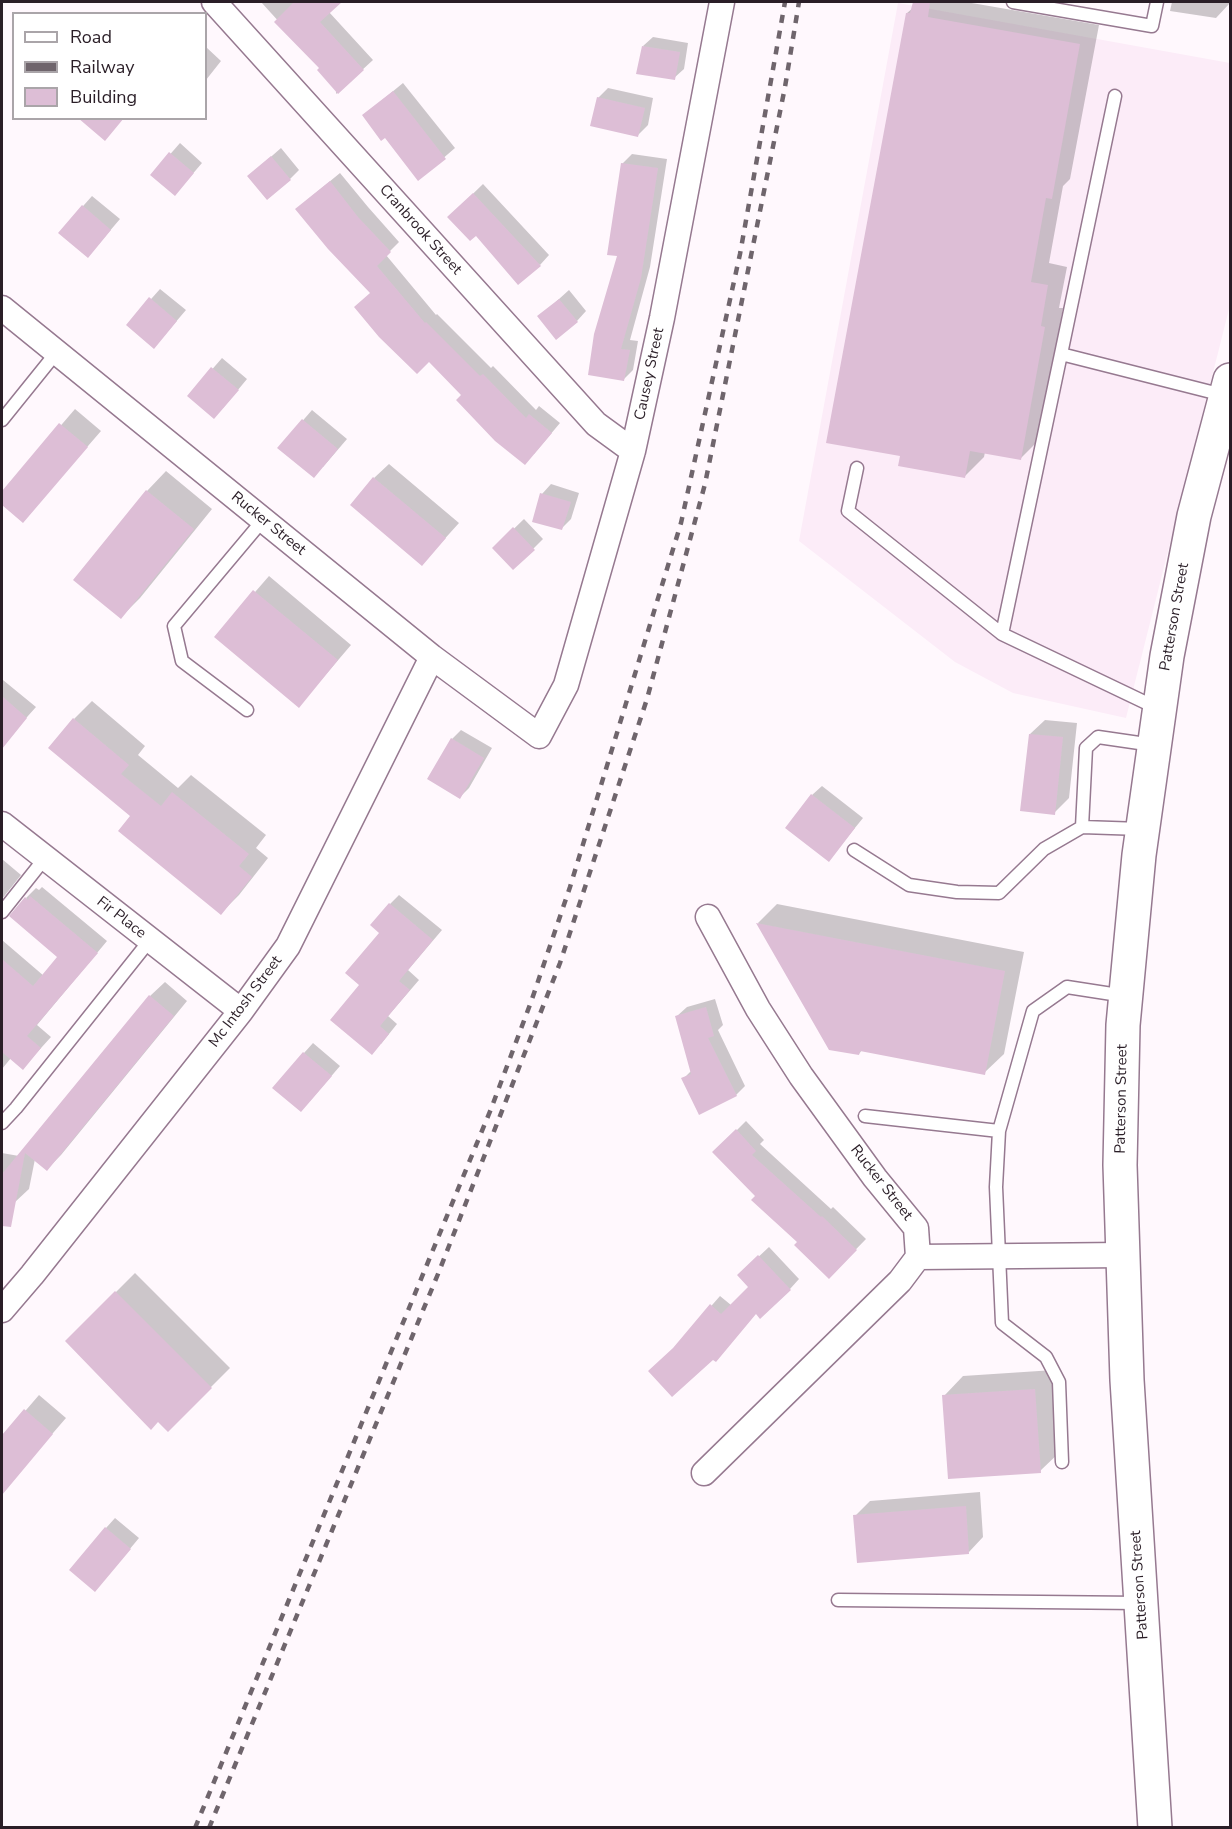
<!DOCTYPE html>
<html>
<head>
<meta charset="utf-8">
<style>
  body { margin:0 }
  #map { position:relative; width:1232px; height:1829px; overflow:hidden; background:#fff8fd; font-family:"Nunito Sans",sans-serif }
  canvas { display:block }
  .frame { position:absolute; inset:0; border:3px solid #2a1e27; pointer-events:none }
  .legend { position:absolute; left:12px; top:12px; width:195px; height:108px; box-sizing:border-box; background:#fff; border:2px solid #aaa5a9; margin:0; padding:8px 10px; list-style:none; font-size:18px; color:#2a1e27 }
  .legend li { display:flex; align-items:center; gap:12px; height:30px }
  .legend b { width:30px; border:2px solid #aaa5a9 }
</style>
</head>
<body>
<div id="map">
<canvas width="1232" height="1829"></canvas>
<div class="frame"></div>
<ul class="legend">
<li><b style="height:8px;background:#fff"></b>Road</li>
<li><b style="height:8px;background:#6f656c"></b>Railway</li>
<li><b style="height:16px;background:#ddbed6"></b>Building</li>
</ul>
</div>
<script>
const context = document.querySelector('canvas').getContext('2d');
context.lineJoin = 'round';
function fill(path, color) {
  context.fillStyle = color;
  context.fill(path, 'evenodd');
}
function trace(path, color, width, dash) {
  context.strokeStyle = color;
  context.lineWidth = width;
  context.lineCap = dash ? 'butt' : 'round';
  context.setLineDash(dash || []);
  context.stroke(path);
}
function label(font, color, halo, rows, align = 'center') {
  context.font = font + ' "Nunito Sans",sans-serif';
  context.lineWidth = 4.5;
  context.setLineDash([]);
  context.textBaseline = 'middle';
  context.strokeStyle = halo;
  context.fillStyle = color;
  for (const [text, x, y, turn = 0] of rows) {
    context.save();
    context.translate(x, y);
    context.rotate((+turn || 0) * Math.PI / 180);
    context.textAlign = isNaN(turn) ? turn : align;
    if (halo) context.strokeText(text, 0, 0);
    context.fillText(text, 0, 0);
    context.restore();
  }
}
fill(new Path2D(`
  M 898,3 L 1230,63 L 1230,305 L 1126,718 L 1013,693 L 955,662 L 799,541 Z`), '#fcecf8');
fill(new Path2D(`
  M 261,2 L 340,2 L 329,12 L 373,60 L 336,94 L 336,89 L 321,68 Z
  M 914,2 L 966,2 L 1099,25 L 1070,179 L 1063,186 L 1049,263 L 1067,267 L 1059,308 L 1063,308 L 1039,440 L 1020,459 L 985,452 L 984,457 L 965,476 L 901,455 L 907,13 L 913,8 Z
  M 1172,2 L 1230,2 L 1230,3 L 1216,18 L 1170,11 Z
  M 653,37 L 688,43 L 684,69 L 674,78 L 643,46 Z
  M 206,47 L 221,61 L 206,80 Z
  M 403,83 L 455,148 L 419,179 L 385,136 L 364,115 Z
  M 608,88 L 653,98 L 648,125 L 638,135 L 598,98 Z
  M 180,143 L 202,163 L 184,184 L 152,175 Z
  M 281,148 L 299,170 L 290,179 L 249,176 Z
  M 632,154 L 667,159 L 650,267 L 630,340 L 638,341 L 633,370 L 624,379 L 596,334 L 619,255 L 622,164 Z
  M 340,173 L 368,207 L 399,242 L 386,255 L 436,315 L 437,314 L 491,368 L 493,366 L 536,410 L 539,406 L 560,423 L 534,454 L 463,395 L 371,292 L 307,200 Z
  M 483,184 L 549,255 L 540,265 L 476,233 L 449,217 Z
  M 92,196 L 120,219 L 97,246 L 60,232 Z
  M 160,289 L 186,310 L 163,337 L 128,325 Z
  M 569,290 L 586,311 L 577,321 L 539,317 Z
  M 222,358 L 247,379 L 223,408 L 189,396 Z
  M 75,409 L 101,431 L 23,521 L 2,503 L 2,494 Z
  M 312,410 L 347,439 L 323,467 L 279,448 Z
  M 389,464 L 459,523 L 422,564 L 374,478 Z
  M 166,471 L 212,509 L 140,598 L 121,617 L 147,491 Z
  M 551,484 L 579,493 L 571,519 L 561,529 L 542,494 Z
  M 524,519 L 543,539 L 514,568 L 494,548 Z
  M 269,576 L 351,645 L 299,706 L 216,637 Z
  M 3,680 L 36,707 L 3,744 L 2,743 L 2,681 Z
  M 92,701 L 145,746 L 138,755 L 178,788 L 191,775 L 266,835 L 256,848 L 268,858 L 239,895 L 221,913 L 132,816 L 74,719 Z
  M 1045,720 L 1077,723 L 1069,798 L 1054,813 L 1030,734 Z
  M 461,730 L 492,748 L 469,788 L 460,797 L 452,739 Z
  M 822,786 L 863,818 L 829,860 L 812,795 Z
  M 2,859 L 21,875 L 2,899 Z
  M 42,887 L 107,941 L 37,1025 L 51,1037 L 23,1068 L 11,1058 L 2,1069 L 2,940 L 44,976 L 60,957 L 26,898 L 36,888 L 39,890 Z
  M 399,895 L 442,930 L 408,970 L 419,980 L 388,1016 L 397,1024 L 381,1044 L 361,985 L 390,904 Z
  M 777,904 L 1024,952 L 1004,1054 L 984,1073 L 862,1050 L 859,1054 L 830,1048 L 758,923 Z
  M 165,982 L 187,1001 L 61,1155 L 47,1169 L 35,1159 L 29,1189 L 14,1203 L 2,1201 L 2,1153 L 19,1156 L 150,996 Z
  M 715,999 L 723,1025 L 718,1030 L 745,1086 L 736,1095 L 683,1079 L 692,1070 L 677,1016 L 687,1007 Z
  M 313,1043 L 340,1066 L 310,1101 L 304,1053 Z
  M 746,1121 L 764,1140 L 760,1144 L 831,1209 L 833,1207 L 866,1239 L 829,1277 L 799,1242 L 715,1152 Z
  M 769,1247 L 799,1279 L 790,1289 L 757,1313 L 677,1345 L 720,1296 L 731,1305 L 750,1287 L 739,1275 Z
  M 135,1273 L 230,1368 L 168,1430 L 67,1341 Z
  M 1054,1370 L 1060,1452 L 1040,1471 L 944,1396 L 963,1376 Z
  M 39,1395 L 66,1418 L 2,1492 L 2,1438 Z
  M 980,1492 L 983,1537 L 969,1552 L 855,1516 L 870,1501 Z
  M 115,1518 L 139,1538 L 104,1580 L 106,1528 Z`), '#0003');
fill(new Path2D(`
  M 294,2 L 342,2 L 320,22 L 364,70 L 338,94 L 317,70 L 319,68 L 274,22 Z
  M 913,2 L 930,2 L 928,17 L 1080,44 L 1052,199 L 1046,198 L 1031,282 L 1048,285 L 1041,326 L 1045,327 L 1021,460 L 970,451 L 965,478 L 898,466 L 900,456 L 826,443 L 906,13 L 910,13 Z
  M 642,46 L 680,52 L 675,80 L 636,74 Z
  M 393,91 L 446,159 L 418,181 L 385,138 L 381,141 L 362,115 Z
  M 597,97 L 645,108 L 638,137 L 590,126 Z
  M 78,118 L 124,118 L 105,141 Z
  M 169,152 L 194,173 L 175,196 L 150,175 Z
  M 271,156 L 291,180 L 267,200 L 247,176 Z
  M 621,163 L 658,168 L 641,278 L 621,349 L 630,350 L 624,381 L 588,375 L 594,334 L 617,256 L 607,255 Z
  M 330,181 L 358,217 L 391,252 L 377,266 L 425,323 L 426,322 L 480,376 L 483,374 L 526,418 L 529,414 L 552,433 L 525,465 L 495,441 L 456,400 L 461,395 L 429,362 L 417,374 L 379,337 L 354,307 L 370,293 L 328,249 L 295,209 Z
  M 473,193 L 541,266 L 518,285 L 476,236 L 470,241 L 447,217 Z
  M 82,205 L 111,230 L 88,258 L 58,233 Z
  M 149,297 L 177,321 L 154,349 L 126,325 Z
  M 559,299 L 578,322 L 556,340 L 537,316 Z
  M 211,367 L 239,390 L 214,419 L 187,396 Z
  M 302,419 L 338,449 L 314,478 L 277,448 Z
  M 59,423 L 88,447 L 23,523 L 2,505 L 2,491 Z
  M 373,477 L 446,538 L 422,566 L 350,505 Z
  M 146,490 L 194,529 L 121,619 L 73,580 Z
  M 540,493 L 571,502 L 562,530 L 532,522 Z
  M 513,527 L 535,550 L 513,570 L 492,548 Z
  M 253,590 L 338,660 L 299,708 L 214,637 Z
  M 2,696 L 27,718 L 2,749 Z
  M 73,718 L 129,765 L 121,774 L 161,806 L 172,792 L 249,854 L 239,866 L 252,877 L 221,915 L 118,831 L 130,816 L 48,748 Z
  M 1029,734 L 1063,737 L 1055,815 L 1020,811 Z
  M 451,738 L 484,758 L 460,799 L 427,779 Z
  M 811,794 L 855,828 L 829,862 L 785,828 Z
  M 30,896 L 98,953 L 27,1036 L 41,1048 L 23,1070 L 2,1052 L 2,959 L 33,986 L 57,957 L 9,916 L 25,897 L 28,900 Z
  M 389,903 L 433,940 L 399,981 L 410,990 L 380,1026 L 389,1034 L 372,1055 L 330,1020 L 359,985 L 345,973 L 379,933 L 370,925 Z
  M 756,923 L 1005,971 L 985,1075 L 860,1051 L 859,1055 L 829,1050 Z
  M 149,995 L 174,1016 L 47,1171 L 25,1153 L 11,1227 L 2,1226 L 2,1174 Z
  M 706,1007 L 714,1036 L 708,1038 L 737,1096 L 699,1115 L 681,1078 L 691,1074 L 675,1016 Z
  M 303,1052 L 332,1076 L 301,1112 L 272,1088 Z
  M 736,1129 L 756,1151 L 752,1155 L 821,1217 L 822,1216 L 857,1250 L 829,1279 L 794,1245 L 797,1242 L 751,1200 L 755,1196 L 712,1152 Z
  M 758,1255 L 791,1290 L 760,1319 L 756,1314 L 716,1362 L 713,1360 L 672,1397 L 648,1371 L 673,1348 L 710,1304 L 721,1314 L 748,1287 L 737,1275 Z
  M 115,1291 L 212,1388 L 168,1432 L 158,1422 L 151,1430 L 65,1341 Z
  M 1035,1389 L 1041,1473 L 948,1479 L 942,1395 Z
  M 24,1409 L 53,1434 L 2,1495 L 2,1435 Z
  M 966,1506 L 969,1554 L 857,1563 L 853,1515 Z
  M 105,1527 L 131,1549 L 95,1592 L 69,1570 Z`), '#ddbed6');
const service = new Path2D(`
  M 1013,2 L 1152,26 L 1157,2
  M 1061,354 L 1115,96
  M 2,420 L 56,353
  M 857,468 L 848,511 L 1002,634
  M 1159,709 L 1002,634 L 1061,354 L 1223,395
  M 247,710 L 182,661 L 174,626 L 263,520
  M 1082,827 L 1086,748 L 1098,737 L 1153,745
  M 854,850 L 909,885 L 957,892 L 999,893 L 1044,849 L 1082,827 L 1141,829
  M 2,912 L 45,858
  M 865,1116 L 999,1131
  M 2,1123 L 16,1108 L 150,940
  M 1062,1462 L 1059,1382 L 1046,1357 L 1002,1323 L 996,1187 L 999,1131 L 1033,1011 L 1067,987 L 1125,996
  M 838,1600 L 1140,1603`);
const minor = new Path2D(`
  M 214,2 L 596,424 L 633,451
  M 2,308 L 432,657 L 539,736 L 566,685 L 633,451 L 662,318 L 722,2
  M 2,824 L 241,1011
  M 918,1257 L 1123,1255
  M 2,1310 L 32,1275 L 241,1011 L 288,946 L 432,657
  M 704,1473 L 900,1281 L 918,1257 L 916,1228 L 875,1178 L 801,1076 L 758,1009 L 708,917`);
const secondary = new Path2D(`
  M 1155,1828 L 1127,1380 L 1120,1165 L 1123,1025 L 1139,855 L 1167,656 L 1194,516 L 1230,380`);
trace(service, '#967990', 15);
trace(minor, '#967990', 27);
trace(secondary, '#967990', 36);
trace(service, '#fff', 12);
trace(minor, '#fff', 24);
trace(secondary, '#fff', 33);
trace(new Path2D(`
  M 195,1828 L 491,1109 L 531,1002 L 570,887 L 681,523 L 740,254 L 785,2
  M 209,1828 L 438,1274 L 560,963 L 647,699 L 705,484 L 785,87 L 799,2`), '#6f656c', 4.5, [8, 8]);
label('15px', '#2a1e27', '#fff', [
  ["Cranbrook Street",420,230,48],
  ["Causey Street",650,374,-78],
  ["Rucker Street",268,524,39],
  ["Patterson Street",1175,617,-80],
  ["Fir Place",121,918,38],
  ["Mc Intosh Street",246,1002,-53],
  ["Patterson Street",1122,1099,-89],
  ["Rucker Street",881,1183,52],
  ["Patterson Street",1140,1585,-94]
]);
</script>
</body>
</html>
